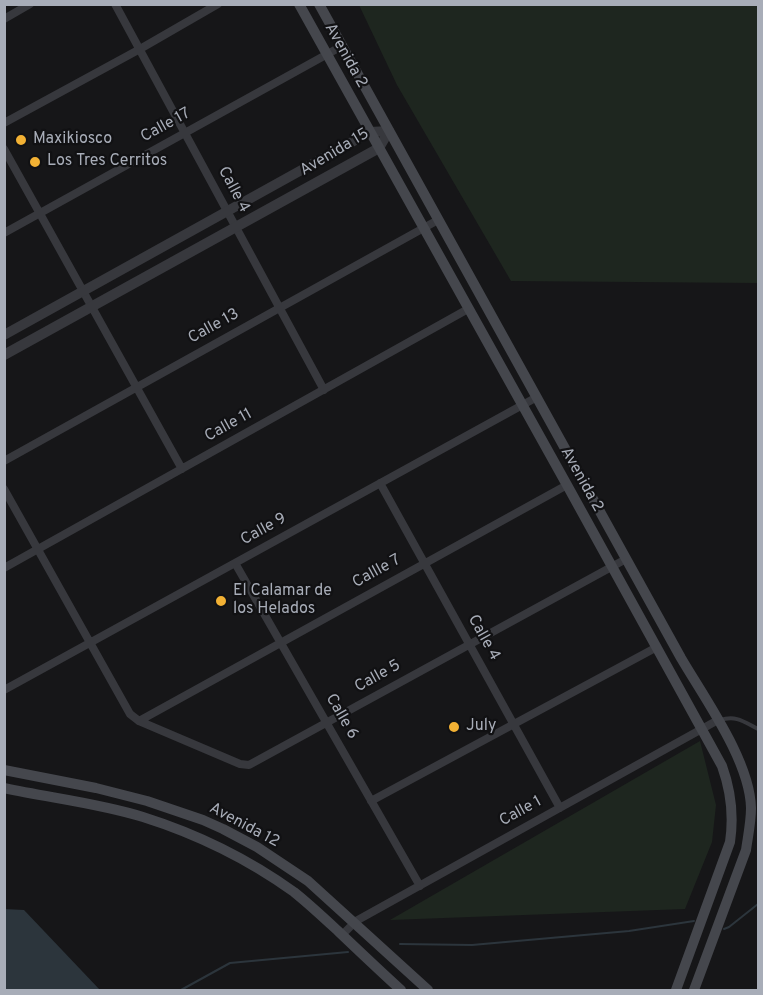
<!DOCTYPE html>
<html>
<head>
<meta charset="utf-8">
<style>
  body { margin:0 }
  #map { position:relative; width:763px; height:995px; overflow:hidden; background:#161618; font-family:Overpass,sans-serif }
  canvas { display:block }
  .frame { position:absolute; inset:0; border:6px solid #a8adb8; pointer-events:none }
</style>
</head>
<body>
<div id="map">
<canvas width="763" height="995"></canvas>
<div class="frame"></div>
</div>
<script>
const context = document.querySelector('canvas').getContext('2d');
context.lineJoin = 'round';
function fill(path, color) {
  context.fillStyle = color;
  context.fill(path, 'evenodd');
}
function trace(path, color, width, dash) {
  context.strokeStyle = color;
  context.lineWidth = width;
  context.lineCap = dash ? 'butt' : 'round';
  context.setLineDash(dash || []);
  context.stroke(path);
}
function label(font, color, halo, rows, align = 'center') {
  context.font = font + ' Overpass,sans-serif';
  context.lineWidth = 4.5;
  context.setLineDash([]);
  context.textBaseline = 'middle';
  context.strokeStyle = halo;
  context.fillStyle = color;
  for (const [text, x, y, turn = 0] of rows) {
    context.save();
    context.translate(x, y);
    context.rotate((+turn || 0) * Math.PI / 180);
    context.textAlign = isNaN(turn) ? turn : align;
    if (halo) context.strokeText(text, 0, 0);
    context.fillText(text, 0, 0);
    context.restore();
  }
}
fill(new Path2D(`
  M 359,5 L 758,5 L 758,283 L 511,281 L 397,85 Z
  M 700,741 L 716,805 L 712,842 L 685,909 L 390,920 Z`), '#1e261f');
fill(new Path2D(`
  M 4,909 L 24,910 L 100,990 L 5,990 Z`), '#2c353c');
trace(new Path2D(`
  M 724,929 L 729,927 L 758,904
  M 400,944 L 472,945 L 629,931 L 694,921
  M 181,990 L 230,963 L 348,952`), '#2c353c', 2);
trace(new Path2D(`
  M 720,720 C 737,715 744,722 758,729`), '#37383d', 4);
trace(new Path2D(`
  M 115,4 L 324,390
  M 4,19 L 30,4
  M 4,123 L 140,49 L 218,4
  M 4,149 L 182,469
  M 4,233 L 342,46
  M 4,461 L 438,220
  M 380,483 L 560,808
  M 4,489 L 130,714 L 139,721 L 240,764 L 249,765 L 626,559
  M 235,563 L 420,886
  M 4,568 L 468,309
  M 4,690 L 537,397
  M 139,721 L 567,485
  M 371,801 L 657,647
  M 342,935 L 356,921 L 718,720`), '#37383d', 8);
trace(new Path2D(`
  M 4,335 L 370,132 L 389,131
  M 4,355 L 379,148 L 389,131`), '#37383d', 10);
trace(new Path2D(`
  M 299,4 L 567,485 L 722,766 C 731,791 734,815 730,842 L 676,990
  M 319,4 L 681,658 C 705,699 750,761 751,808 C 751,822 748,836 746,850 L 694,990
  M 4,770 L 96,788 L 147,801 L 203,820 L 223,829 L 257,847 L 308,881 L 428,990
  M 4,788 C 50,798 98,803 143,817 C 197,834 248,859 294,892 C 309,904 324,918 338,931 C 359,951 380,971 401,990`), '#45474d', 10);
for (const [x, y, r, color] of [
  [21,140,6,"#f2b134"],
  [35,162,6,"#f2b134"],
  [221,601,6,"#f2b134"],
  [454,727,6,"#f2b134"]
]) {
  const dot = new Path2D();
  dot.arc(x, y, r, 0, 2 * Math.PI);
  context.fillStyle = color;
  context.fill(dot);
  trace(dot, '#111113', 2);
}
label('16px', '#a8adb8', '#111113', [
  ["Avenida 2",345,56,61],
  ["Calle 17",166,126,-29],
  ["Avenida 15",335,153,-31],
  ["Calle 4",233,190,62],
  ["Calle 13",214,327,-29],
  ["Calle 11",229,426,-29],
  ["Avenida 2",581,480,61],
  ["Calle 9",264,530,-29],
  ["Callle 7",377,572,-29],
  ["Calle 4",483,638,61],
  ["Calle 5",378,677,-29],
  ["Calle 6",341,717,60],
  ["Calle 1",521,812,-29],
  ["Avenida 12",244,826,28]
]);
label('16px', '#a8adb8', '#111113', [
  ["Maxikiosco",33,140],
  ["Los Tres Cerritos",47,162],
  ["El Calamar de",233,592],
  ["los Helados",233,610],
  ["July",466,727]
], 'left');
</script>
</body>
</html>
